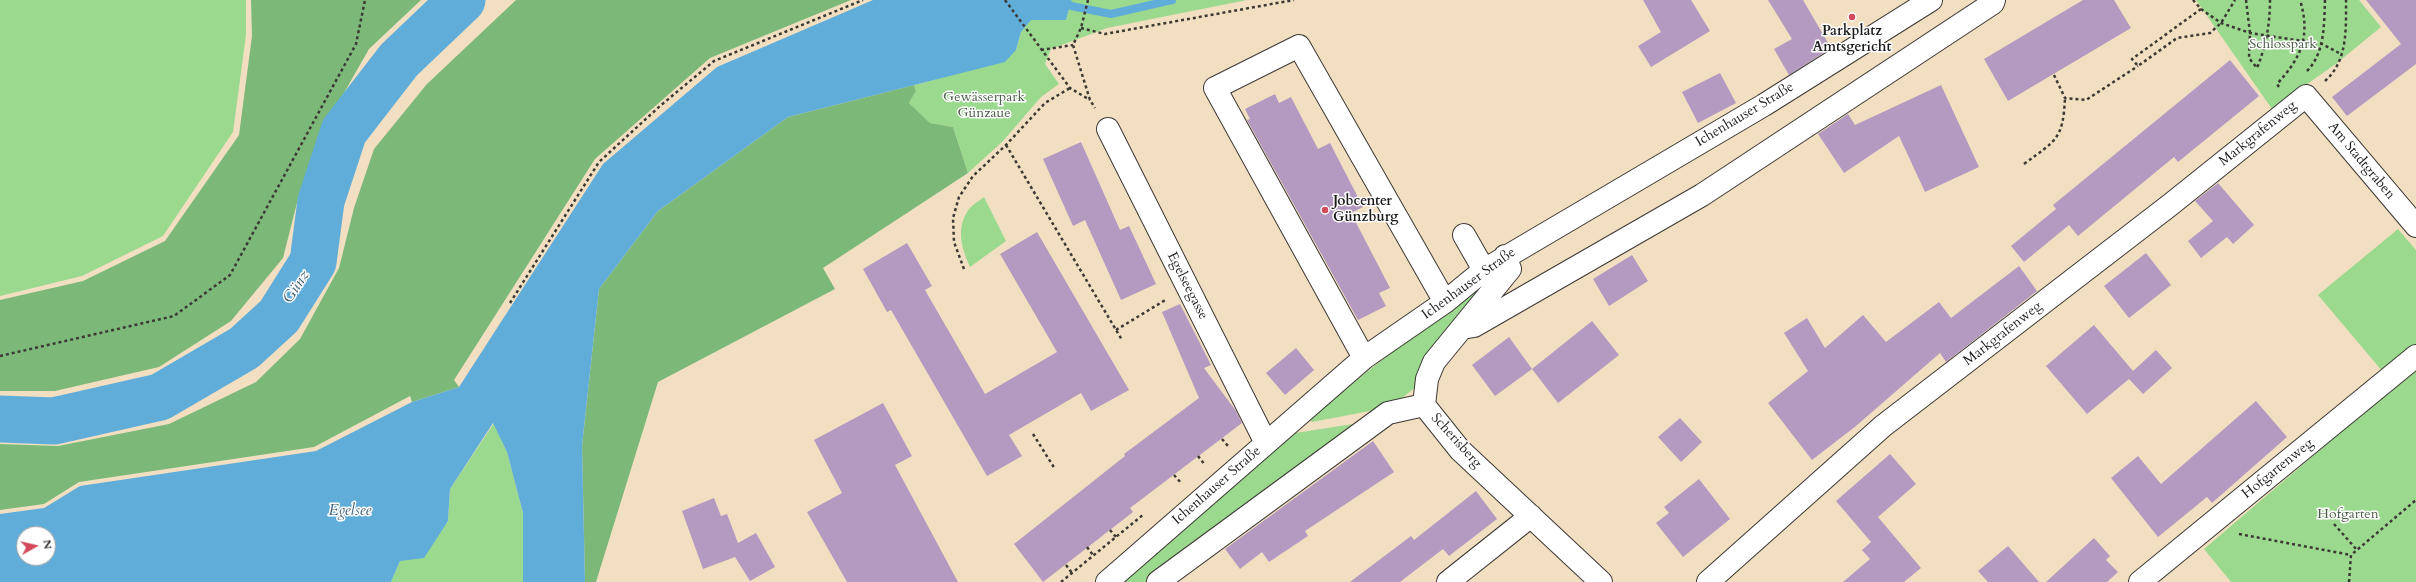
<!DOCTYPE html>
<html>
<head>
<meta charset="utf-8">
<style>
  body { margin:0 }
  #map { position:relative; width:2416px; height:582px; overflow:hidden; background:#f2dfc1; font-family:Cardo,serif }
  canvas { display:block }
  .north { position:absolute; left:16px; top:526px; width:40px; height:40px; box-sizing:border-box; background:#fff; border:1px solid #a4a4a4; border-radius:50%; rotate:82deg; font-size:11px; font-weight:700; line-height:16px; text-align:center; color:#1c1c1c }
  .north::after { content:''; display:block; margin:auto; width:14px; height:18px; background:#d1495b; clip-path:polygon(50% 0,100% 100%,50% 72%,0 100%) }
</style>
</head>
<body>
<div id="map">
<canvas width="2416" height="582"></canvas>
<div class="north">N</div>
</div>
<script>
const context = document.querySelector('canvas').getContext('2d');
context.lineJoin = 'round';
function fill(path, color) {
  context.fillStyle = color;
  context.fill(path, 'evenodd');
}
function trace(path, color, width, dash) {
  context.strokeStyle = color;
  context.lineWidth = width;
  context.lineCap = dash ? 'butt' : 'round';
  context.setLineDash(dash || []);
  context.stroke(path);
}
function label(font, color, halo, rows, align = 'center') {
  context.font = font + ' Cardo,serif';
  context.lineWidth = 3;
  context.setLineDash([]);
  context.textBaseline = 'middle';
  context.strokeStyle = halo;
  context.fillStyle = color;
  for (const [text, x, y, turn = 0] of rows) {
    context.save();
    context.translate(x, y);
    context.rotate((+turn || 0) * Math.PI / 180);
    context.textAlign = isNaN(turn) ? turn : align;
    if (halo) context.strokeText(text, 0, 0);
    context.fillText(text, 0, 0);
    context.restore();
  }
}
fill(new Path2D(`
  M 0,0 L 246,0 L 246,35 L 233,132 L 163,236 L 82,276 L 0,296 Z
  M 1071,0 L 1247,0 L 1107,28 L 1051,49 L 1045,64 L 1059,84 L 1041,97 L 1003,141 L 968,173 L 953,127 L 930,123 L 909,103 L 916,91 L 914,85 L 934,80 L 1016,50 L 1021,32 L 1031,19 L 1066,20 Z
  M 2196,0 L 2359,0 L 2381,27 L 2337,63 L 2272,109 Z
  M 984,197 L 1006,241 L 970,267 C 962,249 956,230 967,212 C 970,206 979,201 984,197 Z
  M 2398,229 L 2416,250 L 2416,345 L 2383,372 L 2318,295 Z
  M 1475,287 L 1480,295 L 1417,386 L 1391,407 L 1312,422 L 1308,418 Z
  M 2416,368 L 2416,582 L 2231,582 L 2204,549 Z
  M 1366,422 L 1150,582 L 1122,582 L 1295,433 Z
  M 494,423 L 507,452 L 523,513 L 523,582 L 391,582 L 400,561 L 448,522 L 450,489 Z`), '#9bd98e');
fill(new Path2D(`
  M 251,0 L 421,0 L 369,49 L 328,121 L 300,191 L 283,258 L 231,321 L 159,367 L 55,391 L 0,391 L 0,300 L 83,281 L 165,241 L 239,135 L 252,36 Z
  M 516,0 L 851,0 L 710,58 L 595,159 L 454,380 L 459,387 L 412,402 L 410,396 L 314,447 L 79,482 L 44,504 L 0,510 L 0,444 L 58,446 L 169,424 L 256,382 L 300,339 L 339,268 L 354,208 L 374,149 L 427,84 Z
  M 914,85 L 916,91 L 909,103 L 930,123 L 953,127 L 968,173 L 823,268 L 835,289 L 658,382 L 596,582 L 585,582 L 582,446 L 599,289 L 658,211 L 788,117 Z`), '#7cb979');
fill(new Path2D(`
  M 873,0 L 1071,0 L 1071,2 L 1066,20 L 1031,20 L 1021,32 L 1016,50 L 1005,62 L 788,117 L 658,211 L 599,289 L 582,446 L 585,582 L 523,582 L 523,513 L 507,452 L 493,423 L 450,489 L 448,521 L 424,558 L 400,561 L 391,582 L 0,582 L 0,514 L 44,508 L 80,486 L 316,451 L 412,402 L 459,387 L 603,164 L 717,67 ZM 24,534 L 48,534 L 48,558 L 24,558 Z`), '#61adda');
trace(new Path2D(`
  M 1065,0 L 1071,6 L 1111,14 L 1172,0`), '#61adda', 8);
trace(new Path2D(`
  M 0,419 L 54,421 L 160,397 L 244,348 L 279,316 L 313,262 L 321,201 L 344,131 L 399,60 L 462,0`), '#61adda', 47);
fill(new Path2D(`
  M 1643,0 L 1691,0 L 1710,31 L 1651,67 L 1638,46 L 1661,32 Z
  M 1768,0 L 1803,0 L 1831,48 L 1789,75 L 1774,49 L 1792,39 Z
  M 2083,0 L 2114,0 L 2131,28 L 2008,101 L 1984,59 Z
  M 2366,0 L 2416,0 L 2416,64 L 2347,116 L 2332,97 L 2401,44 Z
  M 2230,60 L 2259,96 L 2178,162 L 2174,157 L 2078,236 L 2069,225 L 2024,262 L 2011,246 L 2056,209 L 2053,205 Z
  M 1720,73 L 1736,103 L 1698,123 L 1682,92 Z
  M 1941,85 L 1979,167 L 1925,192 L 1899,136 L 1844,173 L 1818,134 L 1848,114 L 1855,125 Z
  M 1275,94 L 1279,103 L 1291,97 L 1318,149 L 1330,143 L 1363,207 L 1351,213 L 1390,288 L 1379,293 L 1386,306 L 1358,320 L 1247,120 L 1250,119 L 1245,109 Z
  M 1081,142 L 1120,230 L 1129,226 L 1156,284 L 1121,300 L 1085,220 L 1073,226 L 1043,159 Z
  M 2218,183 L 2254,225 L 2233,244 L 2227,237 L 2201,258 L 2188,241 L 2213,221 L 2195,201 Z
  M 1037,232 L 1129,390 L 1091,411 L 1081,393 L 1009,435 L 1022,456 L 987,476 L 891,310 L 887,312 L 863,269 L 907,243 L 932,286 L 925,290 L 985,394 L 1057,352 L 1000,254 Z
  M 2146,253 L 2171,285 L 2129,318 L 2104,286 Z
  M 1632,255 L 1648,281 L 1609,306 L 1593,279 Z
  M 2019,266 L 2037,291 L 1946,362 L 1940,353 L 1856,426 L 1812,460 L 1768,403 L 1808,371 L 1784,333 L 1807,318 L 1825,348 L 1863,315 L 1886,342 L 1939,302 L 1951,318 Z
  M 1180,304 L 1211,365 L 1204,368 L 1236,411 L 1242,423 L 1130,508 L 1133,512 L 1043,582 L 1014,544 L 1125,456 L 1124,454 L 1199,398 L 1162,312 Z
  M 1592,321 L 1619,355 L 1558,403 L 1532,369 Z
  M 2094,325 L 2133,371 L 2156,350 L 2172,368 L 2143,394 L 2129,379 L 2087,414 L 2046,366 Z
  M 1509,337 L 1532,369 L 1495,396 L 1472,365 Z
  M 1296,348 L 1314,370 L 1285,395 L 1266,373 Z
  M 2256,401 L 2287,437 L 2212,503 L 2207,497 L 2158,537 L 2111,478 L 2138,456 L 2161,484 Z
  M 883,403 L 912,456 L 895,465 L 958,582 L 847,582 L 807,512 L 842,493 L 814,440 Z
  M 1680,418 L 1702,442 L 1681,462 L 1658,437 Z
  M 1373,441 L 1394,472 L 1305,531 L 1308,536 L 1269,562 L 1262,552 L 1240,569 L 1225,549 Z
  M 1890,454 L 1916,484 L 1878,517 L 1921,568 L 1904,582 L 1843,582 L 1870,559 L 1862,550 L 1871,542 L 1836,501 Z
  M 1699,479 L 1730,519 L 1683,557 L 1656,523 L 1669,513 L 1664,507 Z
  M 1476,491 L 1497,519 L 1449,556 L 1443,549 L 1400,582 L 1350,582 L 1411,536 L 1414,540 Z
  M 714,498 L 721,516 L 727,514 L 738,543 L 756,533 L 775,567 L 750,581 L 735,557 L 703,569 L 682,511 Z
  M 2094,538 L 2110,556 L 2106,560 L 2118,572 L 2107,582 L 2046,582 Z
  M 2008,546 L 2039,582 L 1988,582 L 1978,571 Z`), '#b49ac0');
const minor = new Path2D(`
  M 1108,129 L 1266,443
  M 1464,235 L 1484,270
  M 1505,256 L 1510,269 L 1434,362 L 1427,379 L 1424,405 L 1460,450 L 1601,582
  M 1462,328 L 1474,326 L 1702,195 L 1993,3 L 1994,0
  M 1364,358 L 1215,88 L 1299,46 L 1445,302
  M 1107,582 L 1364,358 L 1445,302 L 1484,270 L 1764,105 L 1931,0
  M 1158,582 L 1388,413 L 1424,405
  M 1448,582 L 1531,516
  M 1708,582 L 1883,426 L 2170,205 L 2306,96 L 2416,226
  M 2140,582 L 2416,356`);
trace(minor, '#3c3935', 24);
trace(new Path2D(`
  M 1005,0 L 1070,88 L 1090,100
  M 1088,0 L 1081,28 L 1073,45 L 1090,100 L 1095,108
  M 2193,0 L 2201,9 L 2132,59 L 2138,66 L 2177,38 L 2210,33 L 2221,23 L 2235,0
  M 2246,0 L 2250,33 L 2249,58 L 2257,68 C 2266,46 2270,24 2270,0
  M 2201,9 L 2221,23 L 2250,33 L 2322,44 L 2341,54
  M 1081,28 L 1105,34 L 1294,0
  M 1041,50 L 1073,45
  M 2307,71 C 2325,53 2324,24 2325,0
  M 2054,75 L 2065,98 L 2086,100 L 2138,66
  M 2325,81 C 2348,61 2346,28 2346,0
  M 2279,87 L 2277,84 C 2301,58 2311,36 2300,0
  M 1006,145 L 1122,340
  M 2024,164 C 2056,140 2063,140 2065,98
  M 964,269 L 954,242 L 953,218 L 959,197 L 973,176 L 1006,145 L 1045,103 L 1070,88
  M 510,303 L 599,162 L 660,106 L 714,61 L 863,0
  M 1116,330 L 1167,299
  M 0,356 L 174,316 L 230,275 L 356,44 L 365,0
  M 1033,434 L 1055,469
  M 1222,439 L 1228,446
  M 1198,456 L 1205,465
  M 1174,475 L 1182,484
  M 2334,524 L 2357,550
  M 1110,530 L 1116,537
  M 2239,534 L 2351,555
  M 1087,547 L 1093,555
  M 1066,565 L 1072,573
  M 1061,582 L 1144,514
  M 2349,582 L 2351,555 L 2416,500`), '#3c3935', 2.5, [3, 3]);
trace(minor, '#fff', 22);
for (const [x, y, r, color] of [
  [1852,17,4,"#d1495b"],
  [1325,210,4,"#d1495b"]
]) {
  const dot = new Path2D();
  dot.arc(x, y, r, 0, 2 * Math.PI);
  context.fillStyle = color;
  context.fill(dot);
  trace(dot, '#fff', 1.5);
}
label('bold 14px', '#1c1c1c', '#fff', [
  ["Parkplatz",1852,32],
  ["Amtsgericht",1852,48],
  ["Jobcenter",1333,202,"left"],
  ["Günzburg",1333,218,"left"]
]);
label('14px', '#485e44', '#fff', [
  ["Schlosspark",2283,45],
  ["Gewässerpark",984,98],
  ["Günzaue",984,114],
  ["Hofgarten",2348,515]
]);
label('14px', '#1c1c1c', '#fff', [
  ["Ichenhauser Straße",1745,115,-31],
  ["Markgrafenweg",2258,134,-39],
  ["Am Stadtgraben",2361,161,50],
  ["Ichenhauser Straße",1469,284,-36],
  ["Egelseegasse",1187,286,63],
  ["Markgrafenweg",2003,334,-38],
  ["Scherisberg",1456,441,48],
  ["Hofgartenweg",2278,469,-39],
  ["Ichenhauser Straße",1217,486,-41]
]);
label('italic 15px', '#3b5d71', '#fff', [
  ["Günz",297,287,-57],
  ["Egelsee",350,512]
]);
</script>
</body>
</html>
